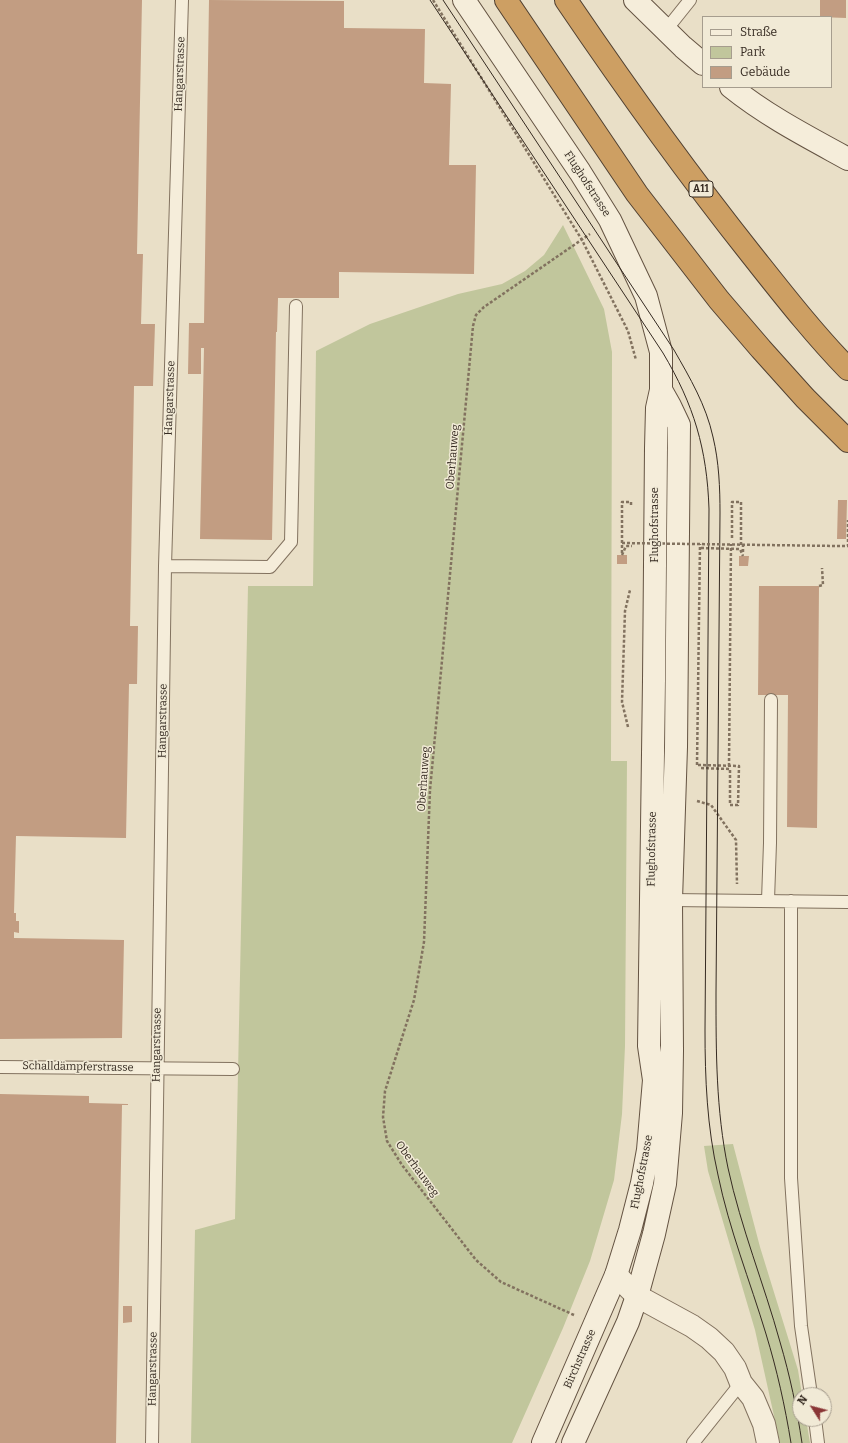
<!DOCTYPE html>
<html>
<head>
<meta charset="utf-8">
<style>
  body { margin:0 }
  #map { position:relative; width:848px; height:1443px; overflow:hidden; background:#e9dfc7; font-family:Bitter,serif }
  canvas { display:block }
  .legend { position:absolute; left:702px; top:16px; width:130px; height:72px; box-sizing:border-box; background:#f1ead6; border:1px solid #a69d8e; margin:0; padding:5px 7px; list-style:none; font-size:12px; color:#352a21 }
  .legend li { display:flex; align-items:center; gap:8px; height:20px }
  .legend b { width:20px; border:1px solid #a69d8e }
  .north { position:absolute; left:792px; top:1387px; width:40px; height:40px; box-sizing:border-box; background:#f1ead6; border:1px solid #a69d8e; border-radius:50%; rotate:306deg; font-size:11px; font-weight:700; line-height:16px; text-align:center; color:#352a21 }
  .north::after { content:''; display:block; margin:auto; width:14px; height:18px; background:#8a3636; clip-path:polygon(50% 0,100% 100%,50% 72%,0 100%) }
</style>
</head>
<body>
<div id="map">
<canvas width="848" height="1443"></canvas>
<ul class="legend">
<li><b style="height:5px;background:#f5edda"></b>Straße</li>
<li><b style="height:11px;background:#c1c69c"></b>Park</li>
<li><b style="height:11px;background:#c29d82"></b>Gebäude</li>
</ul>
<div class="north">N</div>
</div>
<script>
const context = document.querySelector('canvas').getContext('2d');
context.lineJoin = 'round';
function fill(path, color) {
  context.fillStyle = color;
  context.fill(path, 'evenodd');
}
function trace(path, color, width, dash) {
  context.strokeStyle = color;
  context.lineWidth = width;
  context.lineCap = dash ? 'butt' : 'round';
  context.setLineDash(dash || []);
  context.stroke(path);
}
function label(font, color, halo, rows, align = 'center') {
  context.font = font + ' Bitter,serif';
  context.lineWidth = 3;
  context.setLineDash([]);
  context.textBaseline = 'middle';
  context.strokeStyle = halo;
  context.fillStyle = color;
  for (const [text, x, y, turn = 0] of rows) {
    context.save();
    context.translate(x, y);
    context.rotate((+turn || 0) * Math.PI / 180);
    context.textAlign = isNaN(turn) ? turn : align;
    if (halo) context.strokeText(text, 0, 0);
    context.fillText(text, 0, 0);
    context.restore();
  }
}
fill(new Path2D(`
  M 563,225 L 604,309 L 612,352 L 611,761 L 627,761 L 625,1046 L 622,1114 L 614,1180 L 590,1261 L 563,1328 L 512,1443 L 191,1443 L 195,1230 L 235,1219 L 248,586 L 313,586 L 316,351 L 370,324 L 458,294 L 502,284 L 525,271 L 544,255 Z
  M 733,1144 L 760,1247 L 798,1370 L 802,1395 L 800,1395 L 800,1419 L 806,1419 L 810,1443 L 780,1443 L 755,1330 L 708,1171 L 704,1146 Z`), '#c1c69c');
fill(new Path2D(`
  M 0,0 L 142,0 L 137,254 L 143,254 L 141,324 L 155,324 L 153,386 L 134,386 L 130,626 L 138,626 L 137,684 L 129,684 L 126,838 L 16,836 L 14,913 L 16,913 L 16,921 L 19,921 L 19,933 L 14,932 L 14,938 L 124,940 L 122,1038 L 0,1039 Z
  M 209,0 L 344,1 L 344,28 L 425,29 L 424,83 L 451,84 L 449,165 L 476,165 L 474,274 L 339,272 L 339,298 L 278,298 L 277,332 L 276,332 L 272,540 L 200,539 L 204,348 L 201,348 L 201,374 L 188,374 L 189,323 L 204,323 Z
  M 820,0 L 846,0 L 846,18 L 820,17 Z
  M 838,500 L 847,500 L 846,539 L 837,539 Z
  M 617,555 L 627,555 L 627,564 L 617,564 Z
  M 739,556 L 749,556 L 748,566 L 739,566 Z
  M 759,586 L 819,586 L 817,828 L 787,827 L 788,695 L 758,695 Z
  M 0,1094 L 89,1096 L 89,1103 L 128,1104 L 128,1105 L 122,1105 L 116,1443 L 0,1443 Z
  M 123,1306 L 132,1306 L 132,1322 L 123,1323 Z`), '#c29d82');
const lane = new Path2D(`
  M 666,30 L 690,0
  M 165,566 L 270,567 L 291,542 L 296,306
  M 671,900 L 848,902
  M 768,900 L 770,843 L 771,700
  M 791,901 L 791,1178 L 801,1326 L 811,1395
  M 0,1067 L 233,1069
  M 815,1419 L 818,1443
  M 152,1443 L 165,566 L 182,0
  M 693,1443 L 741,1383`);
const street = new Path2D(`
  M 616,1275 L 637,1296 L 692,1326 L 709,1338 L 724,1352 L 735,1368 L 741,1383 L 753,1398 L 764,1424 L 768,1443`);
const secondary = new Path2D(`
  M 464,0 L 580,172 L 610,220 L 646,296 L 661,352 L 661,390 L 657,408 L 656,448 L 654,680 L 649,1046 L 654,1080 L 648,1150 L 642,1183 L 630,1230 L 616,1275 L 543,1443
  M 635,0 L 683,47 L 703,64
  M 731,87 C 767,116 808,137 848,159
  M 573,1443 L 628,1322 L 637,1296 L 654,1234 L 665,1184 L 671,1113 L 672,1051 L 671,900 L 676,747 L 679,425 L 670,406 L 661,390`);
const highway = new Path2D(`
  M 506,0 L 637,194 L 719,300 L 761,349 L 805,398 L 848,441
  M 566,0 C 625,87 686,172 751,254 C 782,293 813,333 848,369`);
trace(lane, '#82725f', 14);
trace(street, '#82725f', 24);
trace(secondary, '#645342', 24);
trace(highway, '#514132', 24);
trace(new Path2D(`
  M 433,0 L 582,240 L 628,331 L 636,360
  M 732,538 L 732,502 L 741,502 L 741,545
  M 743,544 L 743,554
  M 837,546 L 848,546 L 848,520
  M 701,548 L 740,549 L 743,556
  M 622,553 L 622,502 L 631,502 L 631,505
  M 622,555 L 626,546 L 632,546
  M 819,586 L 823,585 L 822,568
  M 628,727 L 622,702 L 625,611 L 630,590
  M 698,765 L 739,766 L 738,805 L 730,805 L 730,769 L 699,768
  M 697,801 L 711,805 L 736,840 L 737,884
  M 574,1315 L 501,1282 L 476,1260 L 402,1165 L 387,1141 L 383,1117 L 385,1091 L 414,1000 L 424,942 L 430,790 L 473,326 L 476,315 L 484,307 L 590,234`), '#82725f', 2.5, [3, 2]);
trace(lane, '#f5edda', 12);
trace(street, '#f5edda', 22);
trace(secondary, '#f5edda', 22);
trace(highway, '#cd9f63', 22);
trace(new Path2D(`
  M 430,0 L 663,353 C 694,405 707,449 709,509 L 705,1030 C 705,1079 707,1127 718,1175 C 729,1229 750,1281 766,1334 C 777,1370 785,1406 791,1443
  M 443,0 L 674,350 C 690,378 706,405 713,437 C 719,462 720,488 720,513 L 716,993 C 716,1052 716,1110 728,1168 C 741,1228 764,1284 780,1342 C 790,1376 797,1409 802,1443`), '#352a21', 1);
trace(new Path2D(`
  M 622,543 L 837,546
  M 697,765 L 700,544
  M 729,766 L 731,544`), '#82725f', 2.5, [3, 2]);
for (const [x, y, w] of [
  [701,189,24]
]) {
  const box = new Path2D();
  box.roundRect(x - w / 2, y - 8, w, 16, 3);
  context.fillStyle = '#f1ead6';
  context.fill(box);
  trace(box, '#352a21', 1);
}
label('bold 10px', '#352a21', null, [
  ["A11",701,189]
]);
label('11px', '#352a21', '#f1ead6', [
  ["Hangarstrasse",180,74,-88],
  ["Flughofstrasse",587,184,57],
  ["Hangarstrasse",170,398,-88],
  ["Oberhauweg",453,457,-85],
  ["Flughofstrasse",655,525,-90],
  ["Hangarstrasse",163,721,-89],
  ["Oberhauweg",424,779,-86],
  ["Flughofstrasse",652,849,-89],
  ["Hangarstrasse",157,1045,-89],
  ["Schalldämpferstrasse",78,1067,1],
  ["Oberhauweg",417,1169,54],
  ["Flughofstrasse",642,1172,-79],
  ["Birchstrasse",580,1359,-66],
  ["Hangarstrasse",153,1369,-89]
]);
</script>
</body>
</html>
